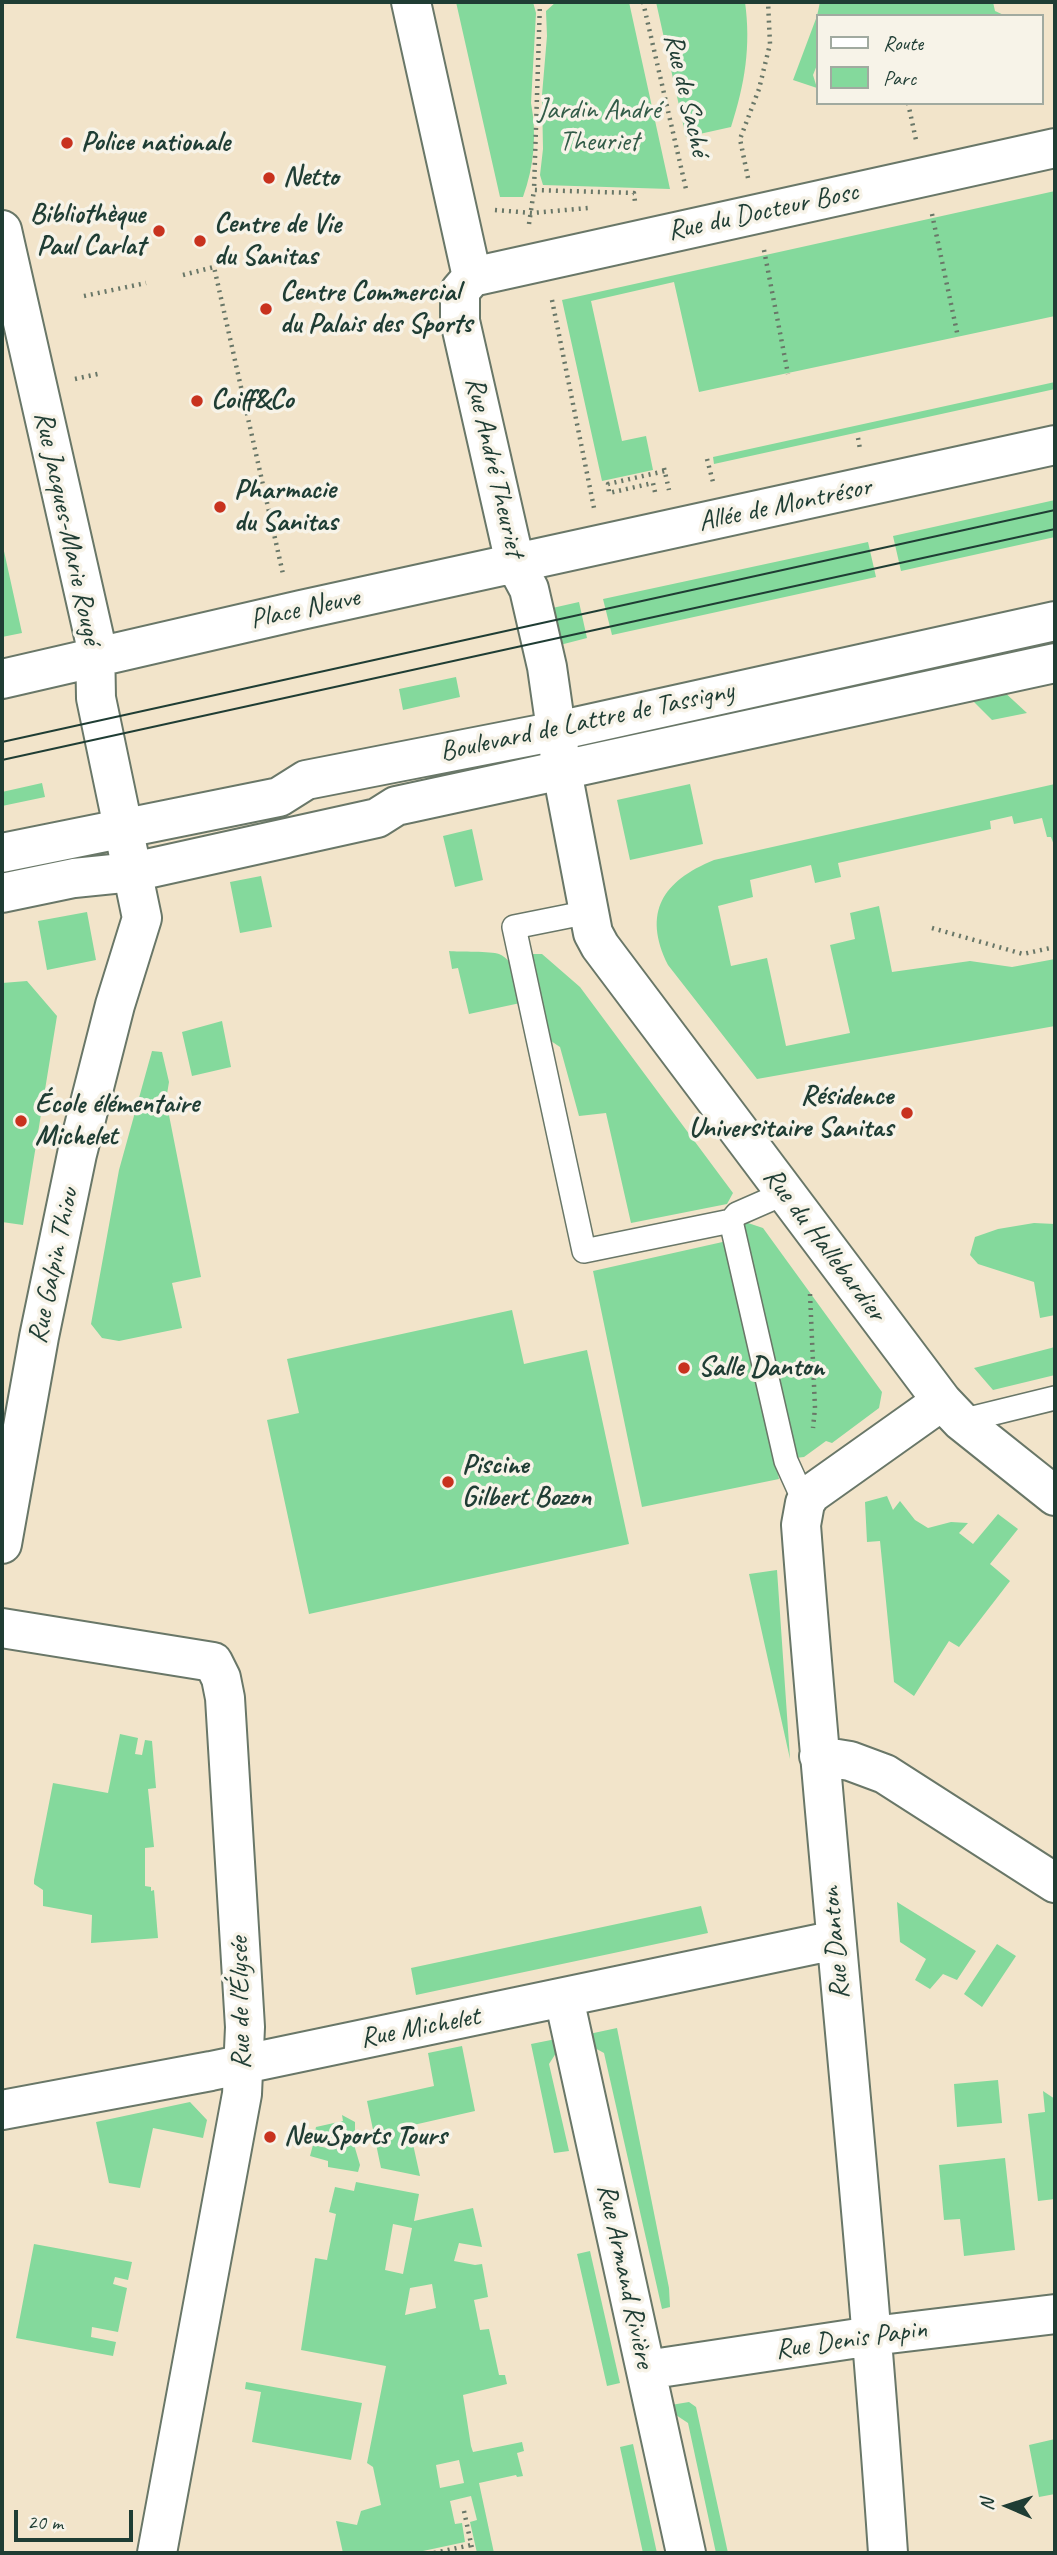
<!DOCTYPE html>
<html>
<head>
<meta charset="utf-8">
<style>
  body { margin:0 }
  #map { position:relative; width:1057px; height:2555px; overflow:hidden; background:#f2e4ca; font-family:Caveat,sans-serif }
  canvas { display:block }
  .frame { position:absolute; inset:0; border:4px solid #1f3d34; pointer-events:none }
  .legend { position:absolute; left:816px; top:14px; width:228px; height:91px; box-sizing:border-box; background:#f7f3e8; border:2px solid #a1aaa0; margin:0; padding:9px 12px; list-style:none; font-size:21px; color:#1f3d34 }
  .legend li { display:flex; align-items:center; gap:14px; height:35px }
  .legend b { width:35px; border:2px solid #a1aaa0 }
  .north { position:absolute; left:973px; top:2471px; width:70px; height:70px; -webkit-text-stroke:5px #f7f3e8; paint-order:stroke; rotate:273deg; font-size:19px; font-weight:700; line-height:28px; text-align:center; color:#1f3d34 }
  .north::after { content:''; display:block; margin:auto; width:24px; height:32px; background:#1f3d34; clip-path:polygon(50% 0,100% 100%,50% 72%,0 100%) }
  .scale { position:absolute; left:14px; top:2510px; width:119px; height:32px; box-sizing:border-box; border:4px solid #1f3d34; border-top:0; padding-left:9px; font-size:21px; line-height:24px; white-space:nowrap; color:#1f3d34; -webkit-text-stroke:5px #f7f3e8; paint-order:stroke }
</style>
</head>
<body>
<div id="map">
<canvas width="1057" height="2555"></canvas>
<div class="frame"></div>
<ul class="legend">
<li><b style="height:9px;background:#fff"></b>Route</li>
<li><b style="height:19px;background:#84d99c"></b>Parc</li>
</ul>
<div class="north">N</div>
<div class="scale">20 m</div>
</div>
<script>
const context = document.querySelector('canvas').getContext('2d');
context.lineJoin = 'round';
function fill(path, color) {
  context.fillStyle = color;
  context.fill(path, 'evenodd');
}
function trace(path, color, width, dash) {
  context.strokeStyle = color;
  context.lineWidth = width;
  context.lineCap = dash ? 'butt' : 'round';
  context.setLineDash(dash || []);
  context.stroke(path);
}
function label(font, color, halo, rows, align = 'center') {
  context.font = font + ' Caveat,sans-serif';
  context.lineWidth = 7;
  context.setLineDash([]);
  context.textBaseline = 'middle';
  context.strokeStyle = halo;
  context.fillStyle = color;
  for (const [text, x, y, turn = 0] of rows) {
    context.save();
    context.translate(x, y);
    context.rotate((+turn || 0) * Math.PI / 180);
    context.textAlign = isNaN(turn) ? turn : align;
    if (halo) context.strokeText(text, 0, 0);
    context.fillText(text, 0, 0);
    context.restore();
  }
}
fill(new Path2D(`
  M 456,2 L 533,2 L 536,13 L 531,103 C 537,134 534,167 523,197 L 500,197 Z
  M 556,2 L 629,2 L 670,189 L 543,185 L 540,175 L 543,149 L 542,95 L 547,36 L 546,11 Z
  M 656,2 L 745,2 C 751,46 745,84 731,127 L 686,137 Z
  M 820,2 L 993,2 L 995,11 L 1006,16 L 817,16 Z
  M 817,16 L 817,65 L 813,75 L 817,88 L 793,80 Z
  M 1055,191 L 1055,316 L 699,392 L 674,282 L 591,301 L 622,441 L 646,436 L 653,470 L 602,481 L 562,300 Z
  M 1055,382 L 1055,389 L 714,464 L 713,457 Z
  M 1055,500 L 1055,537 L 901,571 L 893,536 Z
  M 2,542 L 22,633 L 2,637 Z
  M 868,542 L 876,577 L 612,635 L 603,599 Z
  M 579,602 L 587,638 L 556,646 L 548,609 Z
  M 456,677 L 460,697 L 403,710 L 399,689 Z
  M 1001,689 L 1027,713 L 992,720 L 970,698 Z
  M 42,783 L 45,797 L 2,806 L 2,792 Z
  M 690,784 L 703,844 L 630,860 L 617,800 Z
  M 1055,784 L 1055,848 L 1051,837 L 1047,837 L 1042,818 L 1014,824 L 1012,816 L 990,821 L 991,829 L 838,863 L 841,877 L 815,883 L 811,865 L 750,880 L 753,897 L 718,906 L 731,966 L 767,958 L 786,1046 L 850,1033 L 830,945 L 855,939 L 850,913 L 879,906 L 892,972 L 970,961 L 1012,967 L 1055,959 L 1055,1026 L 757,1079 L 668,965 C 642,912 663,881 714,860 Z
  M 472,829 L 483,880 L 455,887 L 443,836 Z
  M 261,876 L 272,927 L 240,933 L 230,882 Z
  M 87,912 L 96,960 L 47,970 L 38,921 Z
  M 449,951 C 459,952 491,951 499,954 C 516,961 521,987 525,1002 L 469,1014 L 458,968 L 452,969 Z
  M 533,954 L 542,954 L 580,987 L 733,1193 L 727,1204 L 631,1223 L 606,1113 L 579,1116 L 560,1047 L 542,1035 L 527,961 Z
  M 27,981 L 57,1016 L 23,1225 L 2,1222 L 2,983 Z
  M 222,1021 L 231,1067 L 192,1076 L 182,1032 Z
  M 152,1051 L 162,1052 L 169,1082 L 166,1100 L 201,1277 L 172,1283 L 182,1328 L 119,1341 L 102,1338 L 91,1324 L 119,1170 Z
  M 742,1221 L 763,1228 L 882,1392 L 879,1408 L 832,1443 L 826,1441 L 804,1457 L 795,1458 Z
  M 1034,1223 L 1055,1224 L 1055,1315 L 1040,1318 L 1034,1282 L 978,1264 L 970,1255 L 975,1237 L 998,1229 Z
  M 727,1241 L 779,1479 L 642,1507 L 593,1271 Z
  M 512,1310 L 524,1364 L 587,1350 L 629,1544 L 309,1614 L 267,1420 L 299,1413 L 287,1359 Z
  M 1055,1347 L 1055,1375 L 993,1390 L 974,1368 Z
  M 887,1496 L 893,1510 L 900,1501 L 915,1520 L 928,1528 L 951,1522 L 968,1523 L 959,1533 L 973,1544 L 998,1514 L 1018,1529 L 990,1564 L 1010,1581 L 959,1647 L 949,1641 L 914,1696 L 894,1682 L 880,1541 L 867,1542 L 865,1502 Z
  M 777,1570 L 790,1759 L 749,1574 Z
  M 120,1734 L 138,1738 L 135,1754 L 142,1755 L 145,1740 L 152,1741 L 156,1788 L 148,1789 L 154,1847 L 145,1848 L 145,1886 L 151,1887 L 151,1891 L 154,1890 L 158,1938 L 91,1943 L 92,1915 L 43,1906 L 43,1890 L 34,1884 L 34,1880 L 53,1783 L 108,1793 Z
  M 897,1902 L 976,1951 L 957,1980 L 943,1974 L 930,1989 L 915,1980 L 926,1959 L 900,1942 Z
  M 701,1906 L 708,1933 L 416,1995 L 411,1968 Z
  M 997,1944 L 1016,1956 L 982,2007 L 964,1994 Z
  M 617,2028 L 669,2288 L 670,2307 L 662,2309 L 604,2053 L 591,2046 L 589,2034 Z
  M 556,2039 L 558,2050 L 549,2064 L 569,2151 L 554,2153 L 531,2044 Z
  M 462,2046 L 475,2111 L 409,2126 L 420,2176 L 381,2168 L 367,2101 L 434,2086 L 428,2053 Z
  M 998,2080 L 1002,2123 L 957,2127 L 954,2084 Z
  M 1043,2091 L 1055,2099 L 1055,2199 L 1038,2201 L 1028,2114 L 1045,2112 Z
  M 190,2102 L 207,2120 L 203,2138 L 153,2128 L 140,2188 L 109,2183 L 96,2122 Z
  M 342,2115 L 355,2122 L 355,2148 L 360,2165 L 358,2172 L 328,2167 L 328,2161 L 310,2156 L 313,2145 L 327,2148 L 329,2140 L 314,2136 L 316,2127 L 343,2121 Z
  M 1005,2158 L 1015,2250 L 964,2256 L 960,2219 L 944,2220 L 939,2165 Z
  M 356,2182 L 419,2194 L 414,2221 L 473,2208 L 482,2247 L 459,2243 L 454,2261 L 475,2265 L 482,2264 L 488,2297 L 474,2300 L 480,2330 L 489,2329 L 499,2375 L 505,2375 L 507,2384 L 463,2395 L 471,2446 L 473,2452 L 522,2442 L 524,2451 L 517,2453 L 523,2476 L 517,2477 L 516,2475 L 479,2483 L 494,2553 L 477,2553 L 470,2522 L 477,2520 L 471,2496 L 450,2501 L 455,2524 L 462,2523 L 465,2542 L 423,2551 L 423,2553 L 343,2553 L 336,2521 L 357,2525 L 361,2511 L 381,2505 L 373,2467 L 367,2463 L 386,2366 L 301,2350 L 315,2258 L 327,2260 L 336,2214 L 329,2212 L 335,2187 L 354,2191 ZM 393,2224 L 412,2228 L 403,2274 L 385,2270 ZM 432,2284 L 436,2308 L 405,2315 L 410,2288 ZM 459,2460 L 464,2483 L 440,2488 L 436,2465 Z
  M 34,2244 L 132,2262 L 128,2280 L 115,2277 L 113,2284 L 127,2288 L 118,2332 L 92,2327 L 91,2337 L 116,2342 L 113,2356 L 16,2338 Z
  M 590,2251 L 620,2383 L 607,2386 L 577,2254 Z
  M 246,2382 L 362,2403 L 351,2460 L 252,2442 L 261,2392 L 245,2389 Z
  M 689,2402 L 696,2407 L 728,2553 L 716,2553 L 688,2423 L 673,2413 L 671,2405 Z
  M 1055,2439 L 1055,2494 L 1039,2497 L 1029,2445 Z
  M 633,2444 L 657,2553 L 643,2553 L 620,2447 Z`), '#84d99c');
const service = new Path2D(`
  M 589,912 L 514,927 L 584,1251 L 731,1221 L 737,1214 L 785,1193
  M 731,1221 L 786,1461 L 805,1503
  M 961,1421 L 1055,1398`);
const minor = new Path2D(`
  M 411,2 L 472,277 L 460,291 L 460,321 L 515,563 L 529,589 L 547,667 L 562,771 L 593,933 L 600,946 L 942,1401 L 961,1421 L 1055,1496
  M 2,230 L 95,641 L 96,698 L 142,918 L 115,1005 L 77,1154 L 39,1337 L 2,1544
  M 472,277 L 1055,148
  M 2,679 L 301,610 L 1055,445
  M 2,1628 L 213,1662 L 221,1678 L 225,1698 L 245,2027 L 242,2094 L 157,2553
  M 819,1756 L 850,1761 L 885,1774 L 1055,1883
  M 564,1998 L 686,2553
  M 2,2110 L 211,2071 L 836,1940
  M 646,2370 L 872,2336 L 1055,2314
  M 888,2553 C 865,2210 827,1868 801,1525 L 805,1503 L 811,1494 L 942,1401`);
const tertiary = new Path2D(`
  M 2,853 L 279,797 L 306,780 L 557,731 L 1055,621
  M 2,893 L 74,878 L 133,872 L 377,818 L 396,806 L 1055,663`);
trace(service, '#697768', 26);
trace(minor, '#697768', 42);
trace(tertiary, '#697768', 42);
trace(new Path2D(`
  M 540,2 L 534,190 L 634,193 L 635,202
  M 643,2 L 686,189
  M 908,103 L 916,140
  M 748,178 L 740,139 L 759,89 L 770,44 L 768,2
  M 495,210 L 532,213 L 588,208
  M 932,214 L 958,337
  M 529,224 L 534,190
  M 764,250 L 788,374
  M 183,275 L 214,267 L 283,574
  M 84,296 L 146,283
  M 552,300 L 594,508
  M 75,379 L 102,373
  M 858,438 L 860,449
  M 707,459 L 713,482
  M 664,468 L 669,490
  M 655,492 L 653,483 L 609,493 L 608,484 L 665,471
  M 932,928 L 1023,954 L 1055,947
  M 810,1294 L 815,1408 L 813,1428
  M 464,2511 L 473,2553
  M 434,2553 L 471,2545`), '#697768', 4.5, [2, 5]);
trace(service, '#fff', 23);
trace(minor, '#fff', 38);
trace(tertiary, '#fff', 38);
trace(new Path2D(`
  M 2,742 L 1055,510
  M 2,760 L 1055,529`), '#1f3d34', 2);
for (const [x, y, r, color] of [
  [67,143,7,"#c8321e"],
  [269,178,7,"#c8321e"],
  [159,231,7,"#c8321e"],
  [200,241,7,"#c8321e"],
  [266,309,7,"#c8321e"],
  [197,401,7,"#c8321e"],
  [220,507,7,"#c8321e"],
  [907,1113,7,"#c8321e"],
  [21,1121,7,"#c8321e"],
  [684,1368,7,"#c8321e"],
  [448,1482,7,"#c8321e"],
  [270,2137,7,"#c8321e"]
]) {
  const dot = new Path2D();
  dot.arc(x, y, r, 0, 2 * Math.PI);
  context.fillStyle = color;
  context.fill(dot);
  trace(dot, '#f7f3e8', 2.5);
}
label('28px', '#1f3d34', '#f7f3e8', [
  ["Rue de Saché",686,95,77],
  ["Rue du Docteur Bosc",763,212,-12],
  ["Rue André Theuriet",494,467,77],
  ["Allée de Montrésor",785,505,-12],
  ["Rue Jacques-Marie Rougé",67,528,78],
  ["Place Neuve",305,609,-12],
  ["Boulevard de Lattre de Tassigny",587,722,-12],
  ["Rue du Hallebardier",824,1245,53],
  ["Rue Galpin Thiou",54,1266,-78],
  ["Rue Danton",836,1943,-95],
  ["Rue de l'Élysée",241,2003,-91],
  ["Rue Michelet",420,2028,-11],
  ["Rue Armand Rivière",625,2276,78],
  ["Rue Denis Papin",851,2340,-8]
]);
label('28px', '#335c49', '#f7f3e8', [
  ["Jardin André",599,111],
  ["Theuriet",599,143]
]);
label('bold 28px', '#1f3d34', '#f7f3e8', [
  ["Police nationale",81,143],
  ["Netto",283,178],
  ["Bibliothèque",145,215,"right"],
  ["Paul Carlat",145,247,"right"],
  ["Centre de Vie",214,225],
  ["du Sanitas",214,257],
  ["Centre Commercial",280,293],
  ["du Palais des Sports",280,325],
  ["Coiff&Co",211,401],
  ["Pharmacie",234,491],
  ["du Sanitas",234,523],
  ["Résidence",893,1097,"right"],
  ["Universitaire Sanitas",893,1129,"right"],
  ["École élémentaire",35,1105],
  ["Michelet",35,1137],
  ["Salle Danton",698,1368],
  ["Piscine",462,1466],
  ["Gilbert Bozon",462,1498],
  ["NewSports Tours",284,2137]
], 'left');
</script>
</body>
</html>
